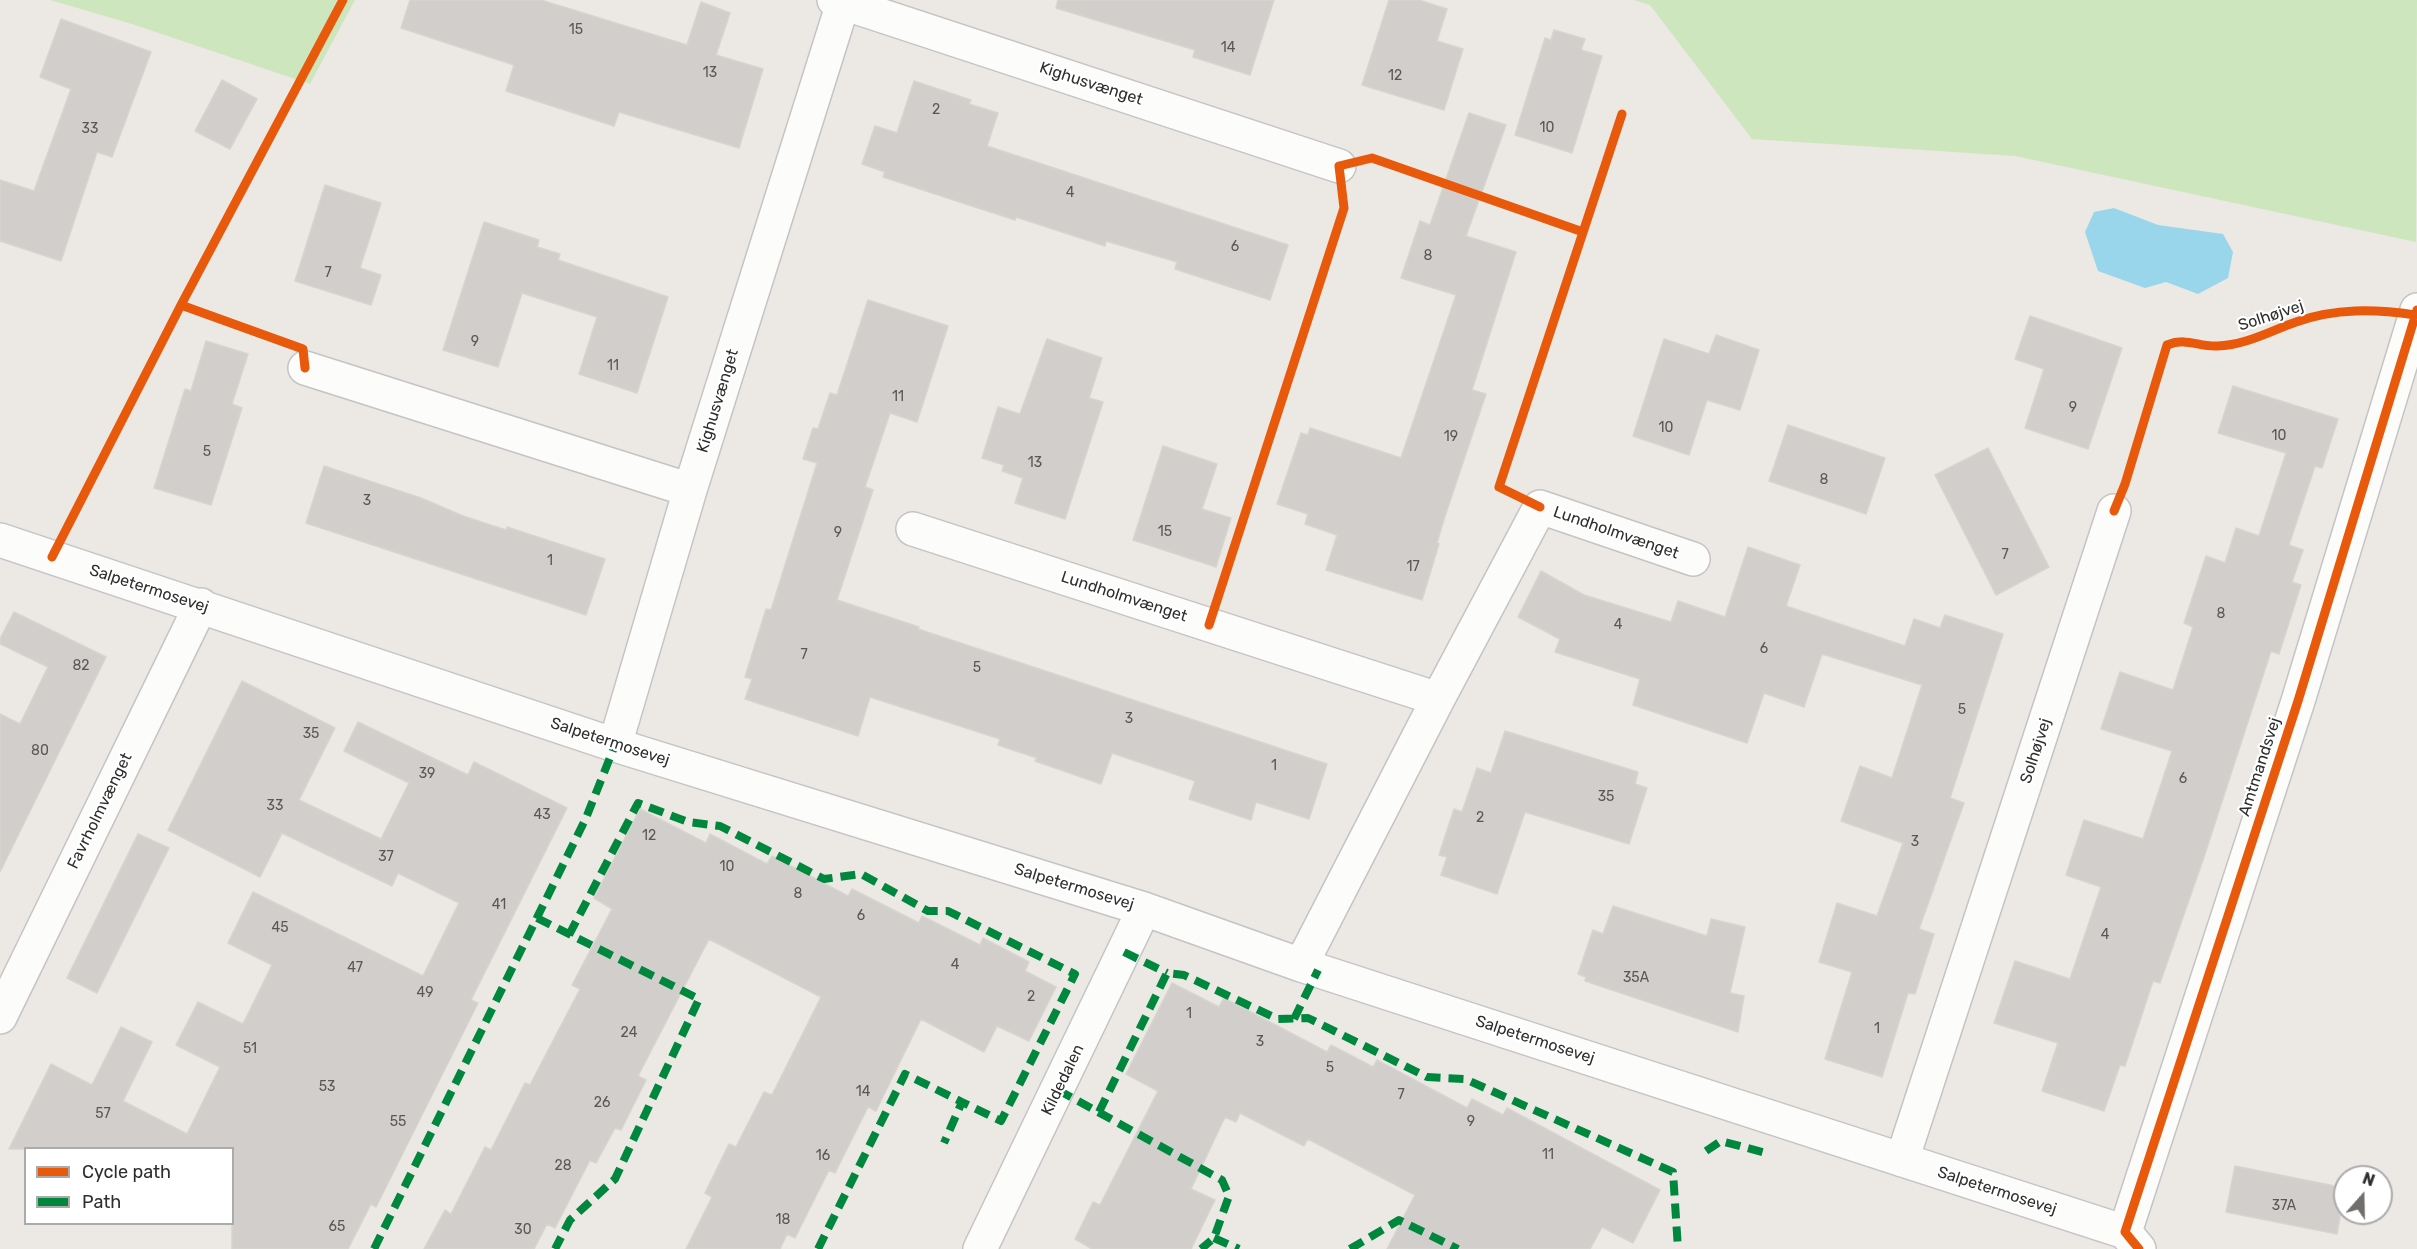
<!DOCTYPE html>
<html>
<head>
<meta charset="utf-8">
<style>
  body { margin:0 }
  #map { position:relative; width:2417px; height:1249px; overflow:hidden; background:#ece8e4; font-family:Rubik,sans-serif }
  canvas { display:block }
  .legend { position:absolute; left:24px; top:1147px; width:210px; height:78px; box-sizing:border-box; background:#fff; border:2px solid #ababab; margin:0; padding:8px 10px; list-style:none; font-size:18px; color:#2e2e2e }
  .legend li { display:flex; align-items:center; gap:12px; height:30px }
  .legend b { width:30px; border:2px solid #ababab }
  .north { position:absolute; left:2333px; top:1165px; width:60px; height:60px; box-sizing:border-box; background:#fff; border:2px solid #ababab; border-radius:50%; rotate:20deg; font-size:16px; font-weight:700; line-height:24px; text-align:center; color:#2e2e2e }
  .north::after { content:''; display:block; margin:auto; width:21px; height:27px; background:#706f6e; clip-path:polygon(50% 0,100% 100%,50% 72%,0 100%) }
</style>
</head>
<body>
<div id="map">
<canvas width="2417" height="1249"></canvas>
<ul class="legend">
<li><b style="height:8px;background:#e8590c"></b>Cycle path</li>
<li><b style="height:8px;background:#00873e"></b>Path</li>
</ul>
<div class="north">N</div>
</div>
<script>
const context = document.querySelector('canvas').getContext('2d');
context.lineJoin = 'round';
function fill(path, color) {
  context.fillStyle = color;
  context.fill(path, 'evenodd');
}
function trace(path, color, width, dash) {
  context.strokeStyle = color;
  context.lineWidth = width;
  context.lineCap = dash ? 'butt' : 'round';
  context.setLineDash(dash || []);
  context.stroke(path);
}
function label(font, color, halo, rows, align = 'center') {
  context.font = font + ' Rubik,sans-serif';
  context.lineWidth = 4.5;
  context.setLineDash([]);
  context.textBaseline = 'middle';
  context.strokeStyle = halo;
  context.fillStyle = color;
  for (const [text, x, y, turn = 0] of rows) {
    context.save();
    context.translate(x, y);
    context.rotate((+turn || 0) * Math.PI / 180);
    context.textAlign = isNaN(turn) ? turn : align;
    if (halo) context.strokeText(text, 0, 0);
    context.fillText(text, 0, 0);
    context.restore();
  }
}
fill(new Path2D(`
  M 50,0 L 355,0 L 310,84 L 132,24 Z
  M 1634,0 L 2417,0 L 2416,242 L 2015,156 L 1752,139 L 1650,5 Z`), '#cee6be');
fill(new Path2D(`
  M 2114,208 L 2158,225 L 2223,234 L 2233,252 L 2228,278 L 2198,294 L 2166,282 L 2145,288 L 2098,271 L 2085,232 L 2094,212 Z`), '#99d6ec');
const building = new Path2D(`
  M 410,0 L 541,0 L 687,45 L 701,2 L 730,13 L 716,55 L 763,69 L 739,148 L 619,112 L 614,126 L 506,91 L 514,65 L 401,28 Z
  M 1058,0 L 1274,0 L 1250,75 L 1193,57 L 1195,50 L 1056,8 Z
  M 1389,0 L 1419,0 L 1447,9 L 1437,41 L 1463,49 L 1444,110 L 1362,85 Z
  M 61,19 L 151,52 L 112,157 L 97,152 L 61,261 L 0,241 L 0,180 L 34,191 L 71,89 L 40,77 Z
  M 1554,30 L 1585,39 L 1581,50 L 1602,56 L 1572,153 L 1515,135 L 1545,38 L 1551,40 Z
  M 222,80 L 257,99 L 230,149 L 195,131 Z
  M 914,81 L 971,100 L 969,104 L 998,113 L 987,146 L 1288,245 L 1270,300 L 1175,269 L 1177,262 L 1106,241 L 1105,246 L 1016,217 L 1015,220 L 883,177 L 885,172 L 862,164 L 875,126 L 897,133 Z
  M 1469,113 L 1506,125 L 1466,236 L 1516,252 L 1472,390 L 1486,394 L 1445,516 L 1437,543 L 1439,544 L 1422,600 L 1326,570 L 1337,535 L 1305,524 L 1308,514 L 1277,504 L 1301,433 L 1308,435 L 1310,428 L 1401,458 L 1456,295 L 1401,278 L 1420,221 L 1430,225 Z
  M 325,185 L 381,203 L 360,268 L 381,275 L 371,305 L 295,281 Z
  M 484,222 L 539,240 L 537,247 L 560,254 L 558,260 L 668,297 L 637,393 L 579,374 L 597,317 L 522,293 L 498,367 L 443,350 Z
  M 868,300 L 948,326 L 917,422 L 890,413 L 865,487 L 873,490 L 837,600 L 919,627 L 918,629 L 1327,764 L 1309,819 L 1256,802 L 1251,820 L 1189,799 L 1195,781 L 1112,753 L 1101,784 L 1035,761 L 1037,758 L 998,745 L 1000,739 L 870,697 L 858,736 L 745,699 L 752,679 L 745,677 L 766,609 L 771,610 L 817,463 L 803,459 L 813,428 L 818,429 L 830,393 L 837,395 Z
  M 2030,316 L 2122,348 L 2088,449 L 2025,428 L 2044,369 L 2015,359 Z
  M 1716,335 L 1759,350 L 1740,410 L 1707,400 L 1689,455 L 1633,436 L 1664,339 L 1709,354 Z
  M 1047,339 L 1102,358 L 1089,398 L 1103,402 L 1065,519 L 1015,503 L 1023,478 L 1002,471 L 1004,465 L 982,458 L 998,407 L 1020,414 Z
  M 206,341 L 248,354 L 232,404 L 242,408 L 211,505 L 154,488 L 185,389 L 191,391 Z
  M 2233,386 L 2338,419 L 2322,468 L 2315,466 L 2289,545 L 2303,550 L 2292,582 L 2301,585 L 2279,654 L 2271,651 L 2203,860 L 2160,983 L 2153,981 L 2125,1066 L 2120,1065 L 2104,1111 L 2042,1091 L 2058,1043 L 1994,1023 L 2015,961 L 2070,979 L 2101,887 L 2066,875 L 2084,820 L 2143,839 L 2172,751 L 2101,729 L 2120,672 L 2173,690 L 2193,627 L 2184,623 L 2206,556 L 2225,563 L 2236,528 L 2259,536 L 2286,453 L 2218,433 Z
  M 1788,425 L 1885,458 L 1866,514 L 1769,481 Z
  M 1163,446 L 1217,464 L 1202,509 L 1231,518 L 1216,567 L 1133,540 Z
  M 1988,448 L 2049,567 L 1996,595 L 1935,475 Z
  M 324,466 L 421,498 L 463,516 L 506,530 L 507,527 L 605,559 L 586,615 L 306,523 Z
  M 1748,547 L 1800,565 L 1786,606 L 1905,646 L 1914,619 L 1940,628 L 1945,615 L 2003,634 L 1950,798 L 1964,803 L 1919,929 L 1934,934 L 1915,994 L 1908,993 L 1882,1077 L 1825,1059 L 1852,972 L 1819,962 L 1837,903 L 1877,916 L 1903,843 L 1841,821 L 1860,766 L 1892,778 L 1922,685 L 1822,654 L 1804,707 L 1764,693 L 1747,743 L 1633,705 L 1640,679 L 1555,652 L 1560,639 L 1518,617 L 1541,571 L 1584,595 L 1671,622 L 1678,601 L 1725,617 Z
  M 14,612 L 106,657 L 0,872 L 0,714 L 20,724 L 48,667 L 0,644 L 0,639 Z
  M 242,681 L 335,728 L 299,800 L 381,839 L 409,783 L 344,751 L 358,722 L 468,775 L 474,762 L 567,808 L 471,1000 L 478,1003 L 376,1207 L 371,1204 L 348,1249 L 232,1249 L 232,1149 L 9,1149 L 51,1064 L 92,1085 L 121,1027 L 152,1042 L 123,1101 L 187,1134 L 220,1067 L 176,1045 L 198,1002 L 243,1024 L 272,965 L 228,943 L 253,892 L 423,976 L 459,903 L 398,873 L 392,886 L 282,833 L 260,877 L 168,830 Z
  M 1505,731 L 1638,772 L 1635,784 L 1647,788 L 1629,844 L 1525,812 L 1497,894 L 1441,875 L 1447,857 L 1439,855 L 1454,809 L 1462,812 L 1477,768 L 1491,773 Z
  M 640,809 L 706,843 L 710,834 L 767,864 L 772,856 L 848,896 L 852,889 L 919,923 L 922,916 L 980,945 L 983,938 L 1029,962 L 1025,971 L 1056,987 L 1029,1041 L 997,1026 L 984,1052 L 921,1019 L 876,1111 L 868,1107 L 835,1173 L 829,1170 L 795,1238 L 787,1234 L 780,1249 L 686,1249 L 712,1197 L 705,1193 L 729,1144 L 736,1147 L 764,1092 L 772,1095 L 821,997 L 709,939 L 638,1076 L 646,1080 L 621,1130 L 615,1128 L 596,1163 L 590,1160 L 555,1228 L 547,1224 L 534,1249 L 424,1249 L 445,1210 L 451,1214 L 485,1147 L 491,1150 L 525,1083 L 530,1085 L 580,989 L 572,985 L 612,909 L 594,898 Z
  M 138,834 L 169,848 L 97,993 L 67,978 Z
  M 1613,906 L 1707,936 L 1711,919 L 1745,927 L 1730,993 L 1744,996 L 1738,1032 L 1585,981 L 1586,977 L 1578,974 L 1593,930 L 1603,934 Z
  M 1172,983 L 1219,1007 L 1224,998 L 1327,1052 L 1331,1045 L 1373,1067 L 1377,1060 L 1467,1108 L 1472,1099 L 1503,1115 L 1507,1108 L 1660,1190 L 1633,1243 L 1602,1227 L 1590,1249 L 1387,1249 L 1415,1195 L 1308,1139 L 1304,1146 L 1240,1113 L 1236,1122 L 1225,1117 L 1191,1189 L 1215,1200 L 1191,1249 L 1092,1249 L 1075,1239 L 1093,1202 L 1100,1205 L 1158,1091 L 1126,1074 Z
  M 2235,1166 L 2345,1188 L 2337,1234 L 2226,1212 Z`);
fill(building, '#d1cecb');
trace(building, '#d7d4d0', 1.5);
const minor = new Path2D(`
  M 834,0 L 1339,166
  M 305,368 L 690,490
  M 913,529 L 1438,699
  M 0,540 L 615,745 L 1144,909 L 1301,965 L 2125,1232 L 2139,1249
  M 615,745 L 690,490 L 843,3
  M 1301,965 L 1438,699 L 1540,507 L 1693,559
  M 0,1017 L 201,605
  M 1902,1160 L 2114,511
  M 2125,1232 L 2298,701 L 2417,310
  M 980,1249 L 1144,909`);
trace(minor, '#c5c4c5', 36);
trace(minor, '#fcfcfb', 33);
trace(new Path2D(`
  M 537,918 L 699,999 L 615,1179 L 570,1220 L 555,1249
  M 569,935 L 638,803 L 688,822 L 720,826 L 824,879 L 861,874 L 928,911 L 948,911 L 1075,974 L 1001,1121 L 962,1102 L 944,1143
  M 1124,952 L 1167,973
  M 1294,1019 L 1318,970
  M 1058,1090 L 1222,1180 L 1229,1196 L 1214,1238 L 1201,1249
  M 1099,1112 L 1167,973 L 1184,975 L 1278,1019 L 1308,1018 L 1427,1077 L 1465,1079 L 1673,1172 L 1678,1249
  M 1706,1151 L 1721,1141 L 1770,1154
  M 1214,1238 L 1239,1249
  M 374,1249 L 586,818 L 615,745
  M 818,1249 L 905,1074 L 962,1102
  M 1350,1249 L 1399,1220 L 1458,1249`), '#00873e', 8, [15, 8]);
trace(new Path2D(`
  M 181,305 L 303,349 L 305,368
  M 1540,507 L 1499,487 L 1622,114
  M 2114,511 L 2125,484 L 2167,345 C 2187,337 2198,347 2217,346 C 2246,345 2270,331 2296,322 C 2335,308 2375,309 2415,315
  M 52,557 L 181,305 L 343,0
  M 1209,625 L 1344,208 L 1339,166 L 1372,158 L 1583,232
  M 2139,1249 L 2125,1232 L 2298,701 L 2417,310`), '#e8590c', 9);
label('14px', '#585857', null, [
  ["15",576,30],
  ["14",1228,48],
  ["13",710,73],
  ["12",1395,76],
  ["2",936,110],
  ["10",1547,128],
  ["33",90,129],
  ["4",1070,193],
  ["6",1235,247],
  ["8",1428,256],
  ["7",328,273],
  ["9",475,342],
  ["11",613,366],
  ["11",898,397],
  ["9",2073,408],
  ["10",1666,428],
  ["10",2279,436],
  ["19",1451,437],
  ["5",207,452],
  ["13",1035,463],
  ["8",1824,480],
  ["3",367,501],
  ["15",1165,532],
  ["9",838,533],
  ["7",2005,555],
  ["1",550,561],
  ["17",1413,567],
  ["8",2221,614],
  ["4",1618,625],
  ["6",1764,649],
  ["7",804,655],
  ["82",81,666],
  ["5",977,668],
  ["5",1962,710],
  ["3",1129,719],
  ["35",311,734],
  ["80",40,751],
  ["1",1274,766],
  ["39",427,774],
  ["6",2183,779],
  ["35",1606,797],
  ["33",275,806],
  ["43",542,815],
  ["2",1480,818],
  ["12",649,836],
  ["3",1915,842],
  ["37",386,857],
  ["10",727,867],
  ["8",798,894],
  ["41",499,905],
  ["6",861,916],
  ["45",280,928],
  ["4",2105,935],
  ["4",955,965],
  ["47",355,968],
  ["35A",1636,978],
  ["49",425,993],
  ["2",1031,997],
  ["1",1189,1014],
  ["1",1877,1029],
  ["24",629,1033],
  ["3",1260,1042],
  ["51",250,1049],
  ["5",1330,1068],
  ["53",327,1087],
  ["14",863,1092],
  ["7",1401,1095],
  ["26",602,1103],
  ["57",103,1114],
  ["55",398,1122],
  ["9",1471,1122],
  ["11",1548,1155],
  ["16",823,1156],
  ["28",563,1166],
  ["37A",2284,1206],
  ["18",783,1220],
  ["65",337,1227],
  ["30",523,1230]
]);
label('16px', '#2e2e2e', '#fff', [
  ["Kighusvænget",1091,84,18],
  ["Solhøjvej",2271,316,-18],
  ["Kighusvænget",718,401,-73],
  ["Lundholmvænget",1616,533,19],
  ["Salpetermosevej",149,589,18],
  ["Lundholmvænget",1124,597,18],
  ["Salpetermosevej",610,742,18],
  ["Solhøjvej",2036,751,-72],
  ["Amtmandsvej",2260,767,-72],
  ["Favrholmvænget",100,811,-64],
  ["Salpetermosevej",1074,887,17],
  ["Salpetermosevej",1535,1040,18],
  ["Kildedalen",1063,1080,-64],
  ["Salpetermosevej",1997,1191,18]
]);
</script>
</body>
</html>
